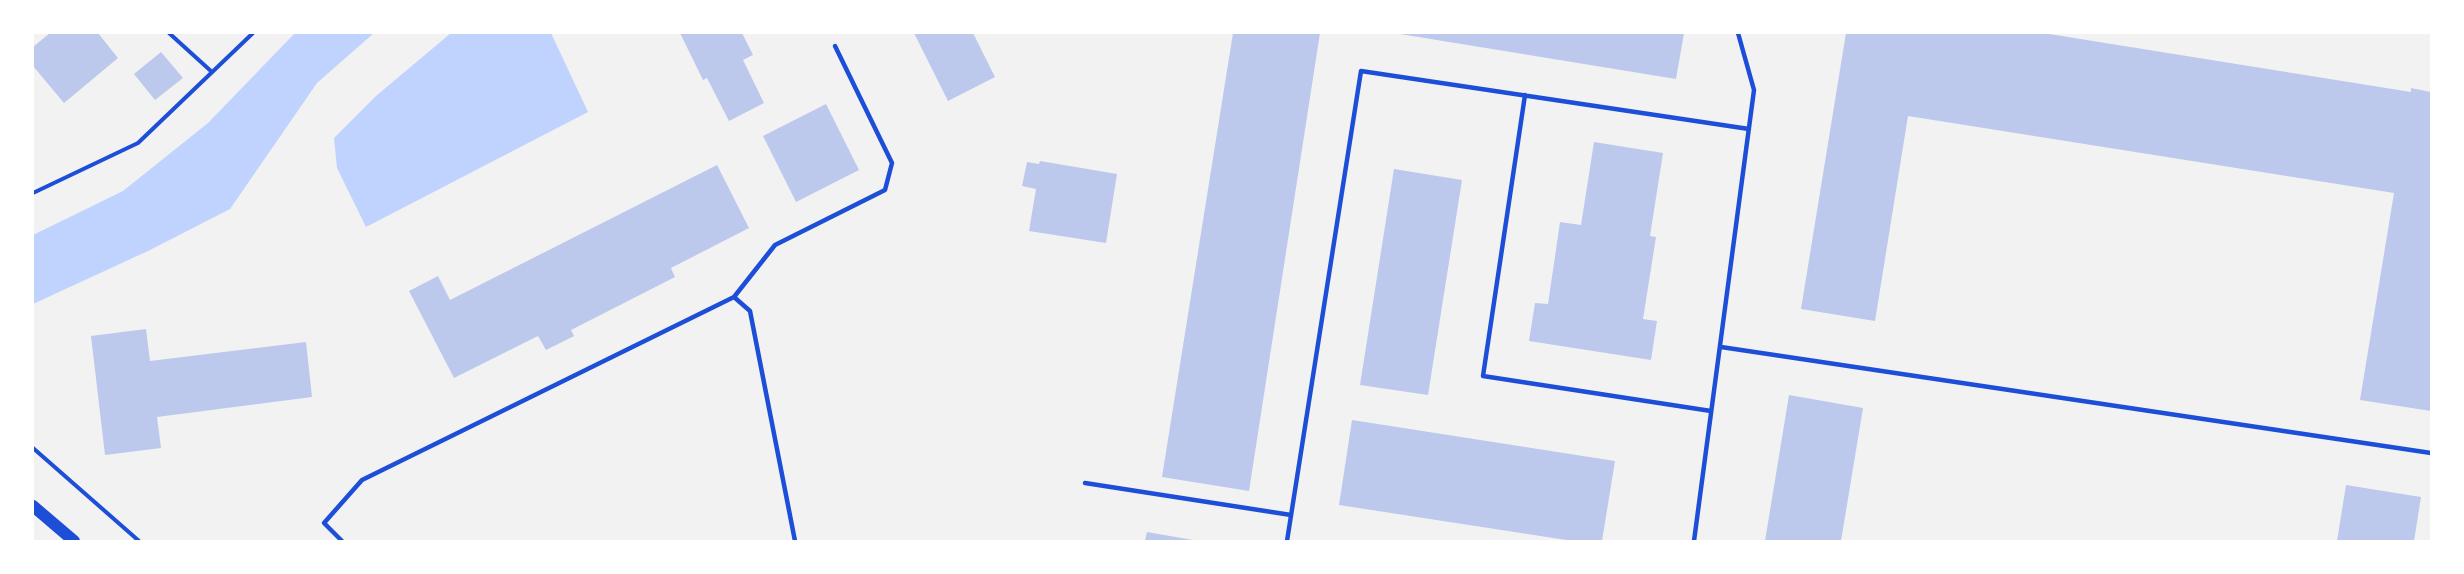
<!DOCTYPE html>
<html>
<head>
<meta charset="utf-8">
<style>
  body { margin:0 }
  #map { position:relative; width:2464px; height:574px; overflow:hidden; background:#f2f2f2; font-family:Roboto,sans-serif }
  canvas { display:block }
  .frame { position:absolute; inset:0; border:34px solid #fff; pointer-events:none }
</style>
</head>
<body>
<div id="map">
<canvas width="2464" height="574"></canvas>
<div class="frame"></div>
</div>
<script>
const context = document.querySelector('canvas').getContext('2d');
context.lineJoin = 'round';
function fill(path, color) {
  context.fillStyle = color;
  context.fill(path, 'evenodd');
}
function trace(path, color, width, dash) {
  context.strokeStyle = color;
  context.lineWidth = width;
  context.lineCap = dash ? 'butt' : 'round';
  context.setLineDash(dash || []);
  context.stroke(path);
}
fill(new Path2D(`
  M 295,33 L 374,33 L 317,83 L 230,209 L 150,250 L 33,304 L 33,235 L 123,191 L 208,123 Z
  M 451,33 L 551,33 L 588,112 L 366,227 L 337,168 L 334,138 L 376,96 Z`), '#bfd3fe');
fill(new Path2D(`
  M 50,33 L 98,33 L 118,58 L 64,103 L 33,66 L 33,47 Z
  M 680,33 L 742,33 L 753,55 L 743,60 L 764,103 L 729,121 L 707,78 L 703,80 Z
  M 914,33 L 973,33 L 995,77 L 948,101 Z
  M 1233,33 L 1320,33 L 1249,491 L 1162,477 Z
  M 1394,33 L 1684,33 L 1676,79 Z
  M 1846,33 L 2043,33 L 2411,92 L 2411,88 L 2431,92 L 2431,411 L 2360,400 L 2394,193 L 1908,116 L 1875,321 L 1801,309 Z
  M 161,52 L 183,78 L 155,100 L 134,74 Z
  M 826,104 L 859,170 L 796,202 L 763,136 Z
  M 1594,142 L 1663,153 L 1650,236 L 1656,237 L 1643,319 L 1657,321 L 1651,360 L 1529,341 L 1535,303 L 1548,304 L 1560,222 L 1581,225 Z
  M 1040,161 L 1117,174 L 1106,243 L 1029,231 L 1036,189 L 1022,186 L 1027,162 L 1039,164 Z
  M 717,165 L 749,228 L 671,268 L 675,277 L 571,330 L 574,336 L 546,350 L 538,336 L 454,378 L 409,291 L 438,276 L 450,300 Z
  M 1394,169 L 1462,180 L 1428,395 L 1360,385 Z
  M 146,329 L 150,361 L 306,342 L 312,397 L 157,417 L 161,448 L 105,455 L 91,336 Z
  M 1789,395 L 1863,408 L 1841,541 L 1765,541 Z
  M 1352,420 L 1615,461 L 1602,541 L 1573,541 L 1339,505 Z
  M 2346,485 L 2421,497 L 2414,541 L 2337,541 Z
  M 1147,532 L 1193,540 L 1192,541 L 1145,541 Z`), '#bdc9ec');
trace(new Path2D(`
  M 169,33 L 212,72
  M 33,193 L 138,143 L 253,33
  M 33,448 L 139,541`), '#1d4ed8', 4);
trace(new Path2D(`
  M 1525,95 L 1483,376 L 1711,411
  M 734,297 L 750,311 L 795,541
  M 1721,347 L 2431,453
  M 1085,483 L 1291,515
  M 342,541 L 324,523 L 362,480 L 734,297 L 775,245 L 885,190 L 892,163 L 835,46
  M 1287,541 L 1361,71 L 1749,129
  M 1694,541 L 1754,90 L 1738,33`), '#1d4ed8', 4.5);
trace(new Path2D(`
  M 33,506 L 74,541`), '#1d4ed8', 12);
</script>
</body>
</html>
